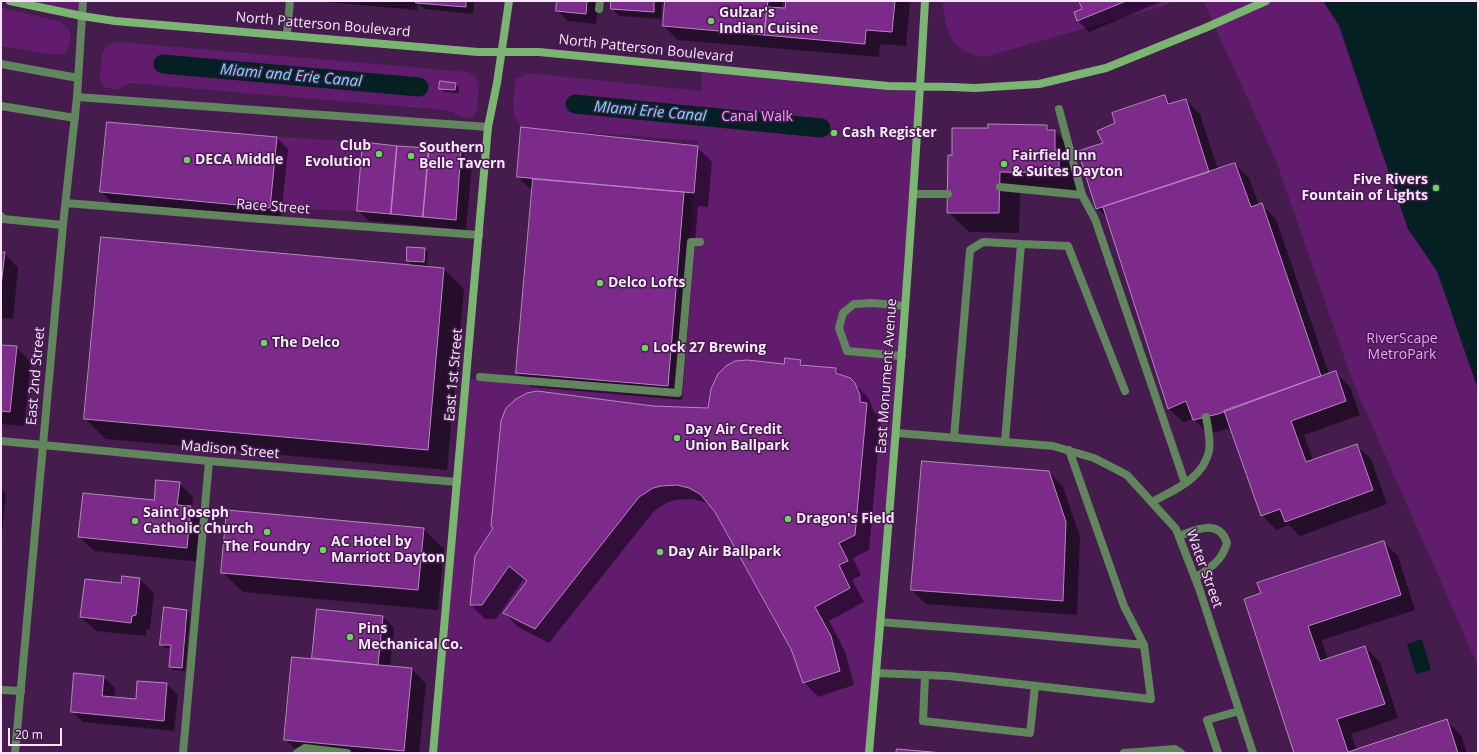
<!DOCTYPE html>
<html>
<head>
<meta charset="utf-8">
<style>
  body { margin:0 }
  #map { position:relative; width:1479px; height:754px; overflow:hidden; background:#451c4d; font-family:"Open Sans",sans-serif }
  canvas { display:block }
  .frame { position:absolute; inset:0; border:2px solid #f9e5fd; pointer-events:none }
  .scale { position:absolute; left:8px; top:728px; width:54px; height:18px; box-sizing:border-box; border:2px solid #f9e5fd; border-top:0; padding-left:5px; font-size:12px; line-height:14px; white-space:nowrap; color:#f9e5fd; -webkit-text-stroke:3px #451c4d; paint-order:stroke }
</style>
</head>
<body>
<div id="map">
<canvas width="1479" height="754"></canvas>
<div class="frame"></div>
<div class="scale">20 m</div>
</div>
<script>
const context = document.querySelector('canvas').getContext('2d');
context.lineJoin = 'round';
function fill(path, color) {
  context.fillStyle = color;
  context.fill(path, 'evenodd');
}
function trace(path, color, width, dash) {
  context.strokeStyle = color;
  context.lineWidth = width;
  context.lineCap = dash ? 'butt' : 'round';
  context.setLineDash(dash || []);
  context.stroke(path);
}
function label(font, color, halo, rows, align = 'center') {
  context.font = font + ' "Open Sans",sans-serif';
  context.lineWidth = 3;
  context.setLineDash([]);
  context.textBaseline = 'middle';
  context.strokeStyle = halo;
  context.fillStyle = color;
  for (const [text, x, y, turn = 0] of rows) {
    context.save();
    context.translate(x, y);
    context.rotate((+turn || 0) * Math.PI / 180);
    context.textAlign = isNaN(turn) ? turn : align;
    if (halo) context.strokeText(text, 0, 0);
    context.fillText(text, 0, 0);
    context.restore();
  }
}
fill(new Path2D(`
  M 10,1 L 83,1 L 82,16 Z
  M 943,1 L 1176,1 L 1160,7 L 984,57 C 979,56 973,55 968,53 C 949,45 943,20 943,1 Z
  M 1203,1 L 1323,1 L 1338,25 L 1408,229 L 1437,271 L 1478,389 L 1478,666 L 1353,382 L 1275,158 Z
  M 1,8 L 59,21 C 73,29 74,41 65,54 L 55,55 L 1,46 Z
  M 119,42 L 468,72 L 475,76 L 479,84 L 477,111 L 472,118 C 463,119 454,111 444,110 L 129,83 L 116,90 L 104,87 L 100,80 L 102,54 L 106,46 L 112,43 Z
  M 702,68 L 921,86 L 867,753 L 433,753 L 468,379 L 500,378 L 678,393 L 698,141 L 521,127 C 509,111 514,97 516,79 L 528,73 L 701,91 Z
  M 277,137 L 363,142 L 357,211 L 270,208 Z`), '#611c6d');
fill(new Path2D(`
  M 1323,1 L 1478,1 L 1478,389 L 1437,271 L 1408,229 L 1339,25 Z
  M 1422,639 L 1431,670 L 1416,674 L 1407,644 Z`), '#052022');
fill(new Path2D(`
  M 323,1 L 474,1 L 473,14 L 425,9 L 418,3 L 417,10 L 325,2 Z
  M 558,1 L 599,1 L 596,24 L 568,21 L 557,10 Z
  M 612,1 L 662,1 L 661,19 L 619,16 L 612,8 Z
  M 666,1 L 783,1 L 782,9 L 786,9 L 787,1 L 910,1 L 906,46 L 880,44 L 879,57 L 678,40 L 664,26 Z
  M 1076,1 L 1163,1 L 1089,32 L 1078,21 L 1075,13 L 1083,9 L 1081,3 L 1079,4 Z
  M 456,84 L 459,87 L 459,93 L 444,92 L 440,88 Z
  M 1165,97 L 1172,104 L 1186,100 L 1200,114 L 1218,170 L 1235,164 L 1249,178 L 1259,205 L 1261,204 L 1276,219 L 1329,374 L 1335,372 L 1350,387 L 1360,415 L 1304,435 L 1313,460 L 1356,445 L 1371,459 L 1387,504 L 1300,536 L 1289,525 L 1276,530 L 1262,515 L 1231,428 L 1208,434 L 1193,418 L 1184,423 L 1169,409 L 1109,220 L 1097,208 L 1105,144 L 1116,123 Z
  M 108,123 L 277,138 L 288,149 L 281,218 L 112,203 L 101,192 Z
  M 1046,126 L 1052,131 L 1055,131 L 1075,152 L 1074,168 L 1079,193 L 1020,192 L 1019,233 L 969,232 L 948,212 L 953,156 Z
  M 364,144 L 461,152 L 472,163 L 466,230 L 369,221 L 358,210 Z
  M 697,147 L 712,162 L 708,207 L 698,206 L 682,400 L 531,387 L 517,373 L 533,192 L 518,177 Z
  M 425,249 L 428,253 L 427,267 L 444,269 L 464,289 L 447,470 L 106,439 L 85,419 L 412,266 L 408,261 Z
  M 1,253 L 4,253 L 18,268 L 13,319 L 1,318 Z
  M 1,342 L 5,346 L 16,347 L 31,362 L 24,426 L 1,424 Z
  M 800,361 L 806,367 L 836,369 L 844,377 L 855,384 L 869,399 L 874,412 L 881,418 L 869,550 L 853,558 L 861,575 L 852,580 L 864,602 L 829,621 L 845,651 L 854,685 L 818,697 L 804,682 L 792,649 L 712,507 L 704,502 L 692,499 L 676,500 L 668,502 L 654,511 L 549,643 L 518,627 L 504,613 L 527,582 L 523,580 L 496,619 L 485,619 L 471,605 L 653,407 L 709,409 L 785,365 Z
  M 923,462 L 1049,472 L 1063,487 L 1080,537 L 1077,615 L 926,604 L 912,590 Z
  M 179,483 L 193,497 L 192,509 L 205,521 L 201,562 L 94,551 L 79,536 L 155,501 Z
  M 1,489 L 6,494 L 1,543 Z
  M 423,529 L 444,549 L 438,610 L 243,592 L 222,572 Z
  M 1383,542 L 1398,556 L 1415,610 L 1322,640 L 1328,660 L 1365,647 L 1380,662 L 1398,718 L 1351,734 L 1357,750 L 1446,721 L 1461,735 L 1467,753 L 1295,753 L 1262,594 Z
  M 140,579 L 154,593 L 150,629 L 146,630 L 146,636 L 96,631 L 81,617 L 122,584 Z
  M 187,610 L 190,614 L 185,671 L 173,670 L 170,666 L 171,648 L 165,648 L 161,644 Z
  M 318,610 L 383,617 L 394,628 L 390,667 L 412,669 L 426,684 L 419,753 L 299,753 L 285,739 L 315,660 L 313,658 Z
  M 104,677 L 115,688 L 114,698 L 137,700 L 167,684 L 178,695 L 174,731 L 83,722 L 72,711 Z`), '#0007');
trace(new Path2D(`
  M 163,64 L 419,87
  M 575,104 L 821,128`), '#052022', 19);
const building = new Path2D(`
  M 416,1 L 466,1 L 466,7 L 416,3 Z
  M 557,1 L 587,1 L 586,14 L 556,11 Z
  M 611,1 L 654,1 L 654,12 L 611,9 Z
  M 665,1 L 768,1 L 764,35 L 663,26 Z
  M 786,1 L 895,1 L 892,32 L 866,30 L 865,44 L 764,35 L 767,7 L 785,8 Z
  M 1079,1 L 1126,1 L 1077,21 L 1074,12 L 1082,9 Z
  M 440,81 L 456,83 L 455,90 L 439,89 Z
  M 1165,95 L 1168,104 L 1186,99 L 1209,172 L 1096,209 L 1078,151 L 1103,143 L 1097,131 L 1115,123 L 1112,113 Z
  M 107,122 L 277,137 L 270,208 L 100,192 Z
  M 988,124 L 1047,125 L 1047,130 L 1055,130 L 1055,151 L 1059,151 L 1059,173 L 1000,172 L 999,213 L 947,213 L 948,155 L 952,155 L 952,128 L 988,128 Z
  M 521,127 L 698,146 L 694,193 L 517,177 Z
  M 363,142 L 397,146 L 391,214 L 357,211 Z
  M 397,146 L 429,148 L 423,217 L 391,214 Z
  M 429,148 L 461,151 L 456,220 L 423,217 Z
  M 1235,163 L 1251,207 L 1262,203 L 1321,376 L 1218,414 L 1193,420 L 1186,401 L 1168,409 L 1103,207 Z
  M 533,179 L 684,192 L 668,386 L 516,373 Z
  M 101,237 L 444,268 L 428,450 L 84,419 Z
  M 407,247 L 425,248 L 424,262 L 407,261 Z
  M 1,252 L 5,252 L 1,286 Z
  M 1,345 L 17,346 L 10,412 L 1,411 Z
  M 785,358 L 801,360 L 800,365 L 836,368 L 836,373 L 850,378 L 855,383 L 860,395 L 860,402 L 867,403 L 855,535 L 839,543 L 848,561 L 839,565 L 850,588 L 815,607 L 831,636 L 840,671 L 803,683 L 791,649 L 715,512 L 700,494 L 689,488 L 677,485 L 661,486 L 653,488 L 639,497 L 535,629 L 503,613 L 527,581 L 509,566 L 482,605 L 470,605 L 475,556 L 493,528 L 491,526 L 501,421 L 506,408 L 516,399 L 527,393 L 537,391 L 653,406 L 708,408 L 711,389 L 718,374 L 726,366 L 735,361 L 747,360 L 784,364 Z
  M 1336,371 L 1346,401 L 1291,421 L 1306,462 L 1357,444 L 1373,490 L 1285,522 L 1280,509 L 1261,516 L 1224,411 Z
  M 922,461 L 1049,471 L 1066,522 L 1063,601 L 911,590 Z
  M 156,480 L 180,482 L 177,505 L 191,506 L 187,548 L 78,537 L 83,493 L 154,500 Z
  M 227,510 L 424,528 L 418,590 L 221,573 Z
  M 1384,541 L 1401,595 L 1308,626 L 1320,661 L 1365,646 L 1385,704 L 1337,719 L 1348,752 L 1447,719 L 1458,753 L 1294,753 L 1244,599 L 1261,593 L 1257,583 Z
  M 122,576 L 140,578 L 136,615 L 132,616 L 131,623 L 80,617 L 85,579 L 121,583 Z
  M 164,607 L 187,610 L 182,668 L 169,667 L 171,645 L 160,645 Z
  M 317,609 L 383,616 L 378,665 L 312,658 Z
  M 292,657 L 412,668 L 404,751 L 284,740 Z
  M 74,673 L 104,676 L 102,696 L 136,699 L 137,681 L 167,683 L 164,721 L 71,712 Z
  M 897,749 L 943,753 L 896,753 Z`);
fill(building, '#7c2b8b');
trace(building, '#b687bf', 1);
trace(new Path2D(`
  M 599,9 L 600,1
  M 77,97 L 488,127
  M 1,106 L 75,118
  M 1059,109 L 1082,195
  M 1000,187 L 1082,195 L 1095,219 L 1185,483
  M 913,194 L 948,194
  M 1,216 L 3,219 L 63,225
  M 1021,244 L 1068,246 L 1125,391
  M 902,356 L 847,351 L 839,328 L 843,313 L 854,304 L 872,303 L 905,306
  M 954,437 L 970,250 L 983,242 L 1021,244 L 1005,442
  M 1069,450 L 1124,606 L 1144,645
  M 1152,502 C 1174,490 1203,479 1209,451 C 1211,440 1208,428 1206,417
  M 1179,536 C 1196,530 1219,518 1227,543 C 1222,561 1210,568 1195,578
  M 876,673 L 949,676 L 1151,699 L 1144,645 L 1005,632 L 880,622
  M 925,675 L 923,721 L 1030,733 L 1035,686
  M 1,690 L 21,691
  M 183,753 L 209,461
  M 297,753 L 305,748 L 347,753
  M 1124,753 L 1175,749 L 1181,753
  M 1218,753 L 1207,720 L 1239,711`), '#61855c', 8);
trace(new Path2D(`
  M 480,377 L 678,393 L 691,242 L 700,242`), '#61855c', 8);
trace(new Path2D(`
  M 287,34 L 290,1
  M 1,64 L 78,78
  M 66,203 L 248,218 L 479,235
  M 897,433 L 1053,446 L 1094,458 L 1127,475 L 1176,529 L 1199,588 L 1253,753
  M 1,441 L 209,461 L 457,482
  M 15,753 L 63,225 L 77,97 L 82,16`), '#61855c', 8);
trace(new Path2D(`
  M 82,16 L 83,1`), '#61855c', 8);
trace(new Path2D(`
  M 10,1 L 82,16 L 115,21 L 478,52 L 539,52 L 888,86 L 953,87 L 975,88 L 1039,84 L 1106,68 L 1205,28 L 1266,1
  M 433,753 L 488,127 L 497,83 L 509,1
  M 869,753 C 891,503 911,252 925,1`), '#7bb572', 8);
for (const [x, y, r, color] of [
  [711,21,4,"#6fd360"],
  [834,133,4,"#6fd360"],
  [379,154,4,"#6fd360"],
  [411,156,4,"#6fd360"],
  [187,160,4,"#6fd360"],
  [1004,164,4,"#6fd360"],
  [1436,188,4,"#6fd360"],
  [600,283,4,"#6fd360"],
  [264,343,4,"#6fd360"],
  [645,348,4,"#6fd360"],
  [677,438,4,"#6fd360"],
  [788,519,4,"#6fd360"],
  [135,521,4,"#6fd360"],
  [267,532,4,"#6fd360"],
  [323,550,4,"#6fd360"],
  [660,552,4,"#6fd360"],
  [350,637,4,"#6fd360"]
]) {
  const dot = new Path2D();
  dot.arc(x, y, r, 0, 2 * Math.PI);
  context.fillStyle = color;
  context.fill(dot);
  trace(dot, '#451c4d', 1.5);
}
label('bold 14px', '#f9e5fd', '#451c4d', [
  ["Gulzar's",719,13],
  ["Indian Cuisine",719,29],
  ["Cash Register",842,133],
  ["Club",371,146,"right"],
  ["Evolution",371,162,"right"],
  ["Southern",419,148],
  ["Belle Tavern",419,164],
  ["Fairfield Inn",1012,156],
  ["& Suites Dayton",1012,172],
  ["DECA Middle",195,160],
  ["Five Rivers",1428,180,"right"],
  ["Fountain of Lights",1428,196,"right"],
  ["Delco Lofts",608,283],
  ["The Delco",272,343],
  ["Lock 27 Brewing",653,348],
  ["Day Air Credit",685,430],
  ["Union Ballpark",685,446],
  ["Saint Joseph",143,513],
  ["Catholic Church",143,529],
  ["Dragon's Field",796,519],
  ["AC Hotel by",331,542],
  ["Marriott Dayton",331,558],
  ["The Foundry",267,547,"center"],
  ["Day Air Ballpark",668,552],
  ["Pins",358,629],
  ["Mechanical Co.",358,645]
], 'left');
label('14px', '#f9e5fd', '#451c4d', [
  ["North Patterson Boulevard",323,25,5],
  ["North Patterson Boulevard",646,49,6],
  ["Race Street",273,207,4],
  ["East 1st Street",454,375,-85],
  ["East 2nd Street",36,376,-85],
  ["East Monument Avenue",887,376,-86],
  ["Madison Street",230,450,5],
  ["Water Street",1204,569,70]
]);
label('14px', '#ef9efe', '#451c4d', [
  ["Canal Walk",757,117],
  ["RiverScape",1402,339],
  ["MetroPark",1402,355]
]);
label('italic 15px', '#63e8f1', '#451c4d', [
  ["Miami and Erie Canal",291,76,5],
  ["MIami Erie Canal",650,112,5]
]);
</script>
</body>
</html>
